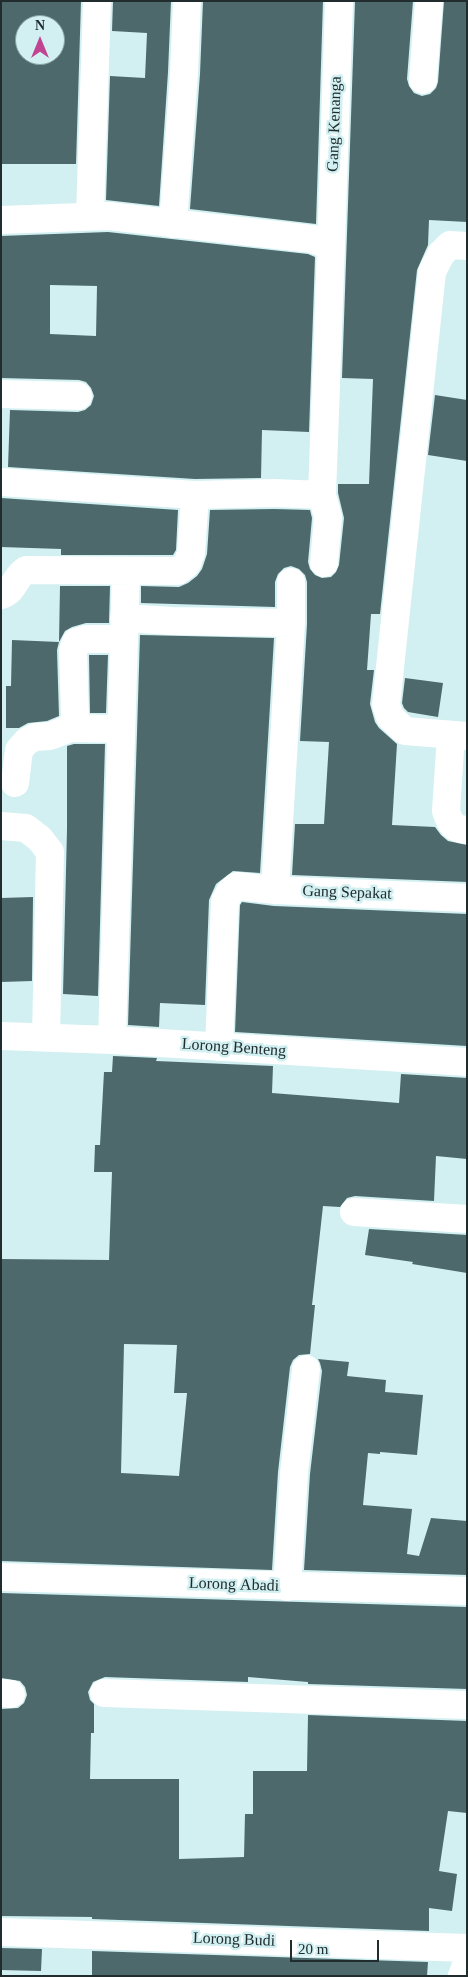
<!DOCTYPE html>
<html>
<head>
<meta charset="utf-8">
<style>
  body { margin:0 }
  #map { position:relative; width:468px; height:1977px; overflow:hidden; background:#d2f0f2; font-family:Georgia,serif }
  canvas { display:block }
  .frame { position:absolute; inset:0; border:2px solid #202c2d; pointer-events:none }
  .north { position:absolute; left:15px; top:15px; width:50px; height:50px; box-sizing:border-box; background:#d2f0f2; border:1px solid #8ba2a3; border-radius:50%; rotate:0deg; font-size:14px; font-weight:700; line-height:20px; text-align:center; color:#202c2d }
  .north::after { content:''; display:block; margin:auto; width:18px; height:22px; background:#c14493; clip-path:polygon(50% 0,100% 100%,50% 72%,0 100%) }
  .scale { position:absolute; left:290px; top:1940px; width:89px; height:22px; box-sizing:border-box; border:2px solid #202c2d; border-top:0; padding-left:6px; font-size:15px; line-height:18px; white-space:nowrap; color:#202c2d; -webkit-text-stroke:4px #d2f0f2; paint-order:stroke }
</style>
</head>
<body>
<div id="map">
<canvas width="468" height="1977"></canvas>
<div class="frame"></div>
<div class="north">N</div>
<div class="scale">20 m</div>
</div>
<script>
const context = document.querySelector('canvas').getContext('2d');
context.lineJoin = 'round';
function fill(path, color) {
  context.fillStyle = color;
  context.fill(path, 'evenodd');
}
function trace(path, color, width, dash) {
  context.strokeStyle = color;
  context.lineWidth = width;
  context.lineCap = dash ? 'butt' : 'round';
  context.setLineDash(dash || []);
  context.stroke(path);
}
function label(font, color, halo, rows, align = 'center') {
  context.font = font + ' Georgia,serif';
  context.lineWidth = 5;
  context.setLineDash([]);
  context.textBaseline = 'middle';
  context.strokeStyle = halo;
  context.fillStyle = color;
  for (const [text, x, y, turn = 0] of rows) {
    context.save();
    context.translate(x, y);
    context.rotate((+turn || 0) * Math.PI / 180);
    context.textAlign = isNaN(turn) ? turn : align;
    if (halo) context.strokeText(text, 0, 0);
    context.fillText(text, 0, 0);
    context.restore();
  }
}
fill(new Path2D(`
  M 1,1 L 81,1 L 76,164 L 1,164 ZM 25,25 L 55,25 L 55,55 L 25,55 Z
  M 113,1 L 171,1 L 168,72 L 159,206 L 106,200 L 110,76 L 145,78 L 147,33 L 112,31 Z
  M 203,1 L 323,1 L 316,224 L 190,209 L 200,74 Z
  M 355,1 L 413,1 L 407,79 L 409,86 L 414,93 L 422,96 L 430,94 L 436,88 L 438,82 L 444,1 L 467,1 L 467,222 L 429,220 L 428,245 L 417,270 L 380,614 L 371,614 L 367,670 L 374,670 L 370,704 L 375,722 L 379,728 L 397,744 L 392,825 L 435,827 L 441,835 L 448,841 L 467,845 L 467,882 L 292,875 L 295,824 L 324,824 L 329,742 L 300,741 L 307,624 L 307,582 L 305,575 L 299,569 L 291,566 L 284,568 L 278,574 L 275,582 L 275,607 L 141,603 L 141,586 L 179,587 L 188,583 L 197,576 L 202,569 L 207,554 L 210,510 L 274,509 L 310,510 L 312,518 L 308,562 L 310,569 L 315,575 L 322,578 L 331,577 L 336,572 L 339,565 L 344,518 L 338,493 L 338,484 L 369,484 L 373,379 L 342,378 Z
  M 108,232 L 308,254 L 315,257 L 309,432 L 262,430 L 261,478 L 195,479 L 8,467 L 10,410 L 78,412 L 85,410 L 91,405 L 94,396 L 91,388 L 86,382 L 79,380 L 1,378 L 1,236 ZM 50,285 L 97,286 L 96,336 L 50,334 Z
  M 435,395 L 467,400 L 467,461 L 428,455 Z
  M 1,498 L 178,510 L 176,550 L 173,555 L 61,555 L 61,549 L 1,547 Z
  M 60,586 L 110,586 L 109,623 L 86,623 L 72,627 L 65,631 L 59,642 Z
  M 140,635 L 274,638 L 260,873 L 233,871 L 216,884 L 209,900 L 205,1005 L 160,1003 L 159,1027 L 128,1025 Z
  M 12,640 L 59,642 L 57,650 L 59,716 L 47,721 L 28,723 L 19,728 L 6,728 L 6,686 L 11,686 Z
  M 89,655 L 108,655 L 106,713 L 90,713 Z
  M 405,678 L 443,683 L 438,717 L 408,712 L 404,708 L 402,703 Z
  M 74,744 L 105,744 L 98,996 L 63,994 L 67,829 L 67,746 Z
  M 33,897 L 32,981 L 1,982 L 1,898 Z
  M 242,902 L 274,906 L 467,914 L 467,1046 L 235,1032 L 240,905 Z
  M 113,1056 L 157,1058 L 156,1061 L 273,1066 L 272,1093 L 399,1103 L 401,1074 L 467,1078 L 467,1159 L 436,1156 L 434,1201 L 355,1196 L 347,1198 L 340,1207 L 323,1206 L 312,1305 L 315,1305 L 310,1354 L 299,1355 L 293,1360 L 290,1367 L 278,1472 L 272,1570 L 1,1561 L 1,1259 L 109,1260 L 112,1172 L 94,1172 L 95,1145 L 100,1145 L 104,1072 L 112,1072 ZM 124,1344 L 177,1345 L 174,1393 L 187,1393 L 179,1476 L 121,1473 Z
  M 369,1229 L 467,1235 L 467,1273 L 412,1264 L 413,1262 L 365,1255 Z
  M 318,1359 L 349,1362 L 347,1376 L 386,1380 L 385,1392 L 423,1395 L 417,1455 L 380,1452 L 380,1454 L 368,1453 L 363,1505 L 412,1509 L 407,1554 L 419,1556 L 431,1518 L 467,1521 L 467,1575 L 304,1570 L 310,1474 L 322,1371 L 320,1363 Z
  M 1,1593 L 467,1607 L 467,1689 L 308,1684 L 308,1682 L 248,1677 L 248,1682 L 105,1677 L 93,1682 L 88,1692 L 90,1700 L 94,1704 L 94,1733 L 91,1733 L 90,1779 L 179,1779 L 179,1859 L 244,1857 L 245,1814 L 253,1814 L 253,1771 L 307,1771 L 308,1715 L 467,1721 L 467,1813 L 448,1811 L 439,1871 L 457,1874 L 452,1911 L 429,1908 L 429,1931 L 92,1919 L 92,1917 L 1,1916 L 1,1709 L 18,1708 L 24,1703 L 27,1695 L 25,1687 L 20,1681 L 1,1678 Z
  M 1,1948 L 42,1949 L 41,1971 L 1,1970 Z
  M 92,1951 L 428,1962 L 427,1976 L 92,1976 Z`), '#4e696b');
trace(new Path2D(`
  M 423,80 L 429,1
  M 90,216 L 97,1
  M 1,220 L 109,216 L 312,239 L 331,246 L 322,495 L 328,517 L 324,563
  M 173,224 L 184,73 L 187,1
  M 331,246 L 339,1
  M 467,246 L 450,245 L 441,254 L 432,272 L 386,705 L 390,717 L 405,731 L 467,736
  M 1,394 L 78,396
  M 1,482 L 195,495 L 274,493 L 322,495
  M 1,595 C 15,591 15,576 26,570 L 178,571 L 187,564 L 191,553 L 195,495
  M 124,618 L 172,621 L 291,623
  M 71,728 L 121,729
  M 451,735 L 446,811 C 450,824 453,829 467,830
  M 15,783 L 19,750 L 27,741 L 35,737 L 50,736 L 71,728 L 75,718 L 73,650 L 76,642 L 86,639 L 123,639
  M 1,826 L 26,828 L 40,839 L 50,852 L 46,1037
  M 275,890 L 291,623 L 291,582
  M 1,1036 L 112,1040 L 467,1062
  M 112,1040 L 126,571
  M 219,1047 L 225,901 L 230,892 L 237,886 L 275,890 L 467,898
  M 354,1212 L 467,1219
  M 1,1577 L 467,1591
  M 287,1587 L 294,1473 L 306,1369
  M 1,1693 L 11,1694
  M 104,1693 L 467,1705
  M 1,1932 L 467,1948
  M 462,1976 L 467,1962`), '#fff', 28);
label('16px', '#202c2d', '#d2f0f2', [
  ["Gang Kenanga",335,124,-88],
  ["Gang Sepakat",347,893,2],
  ["Lorong Benteng",234,1048,4],
  ["Lorong Abadi",234,1585,2],
  ["Lorong Budi",234,1940,2]
]);
</script>
</body>
</html>
